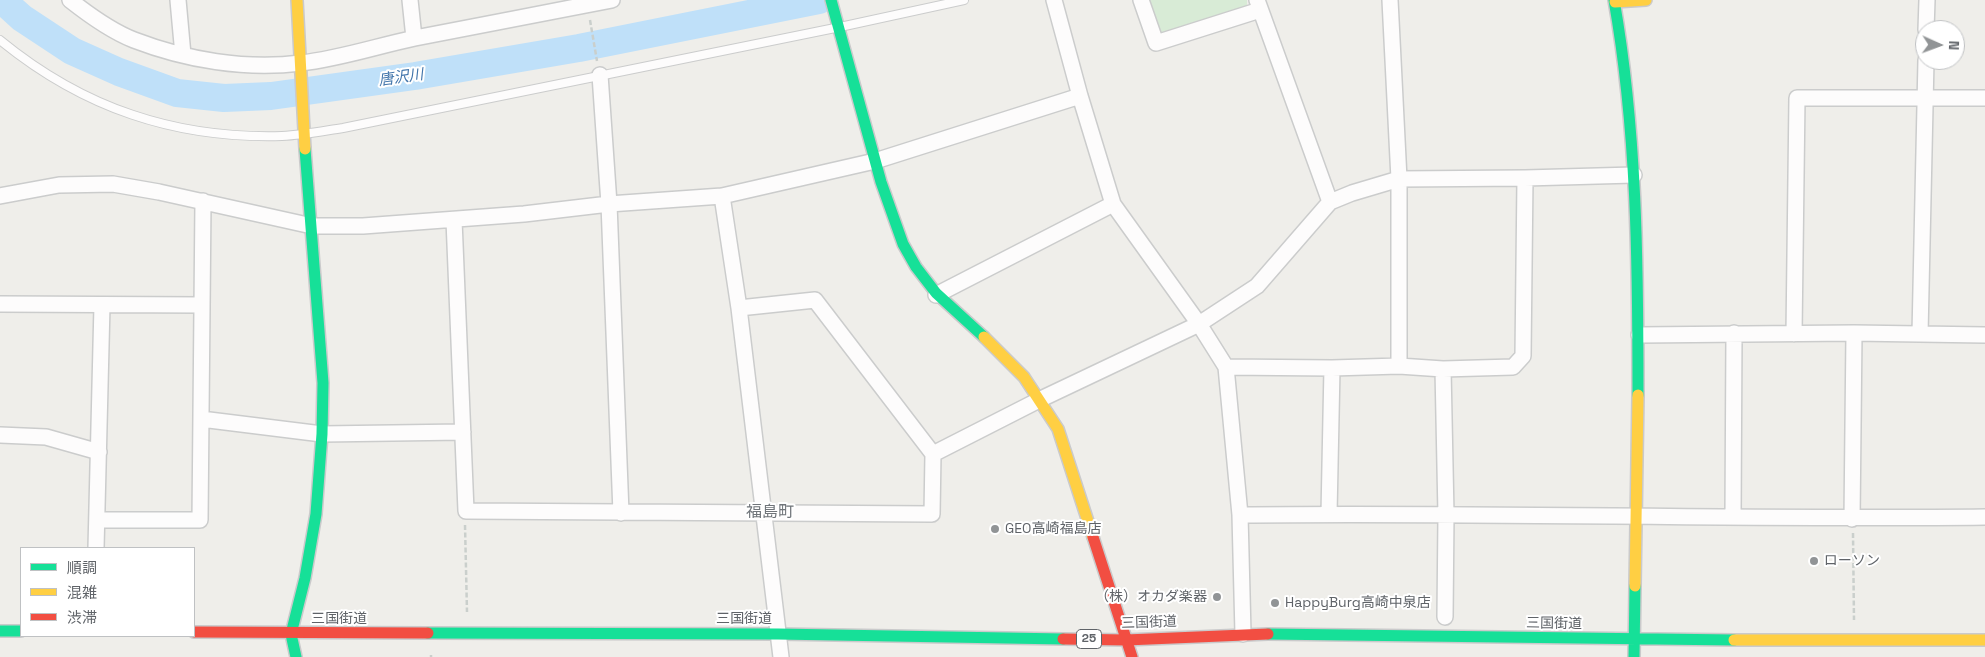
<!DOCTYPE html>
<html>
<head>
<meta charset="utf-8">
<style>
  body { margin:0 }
  #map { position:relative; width:1985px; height:657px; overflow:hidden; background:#efeeea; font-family:"Space Grotesk","Noto Sans JP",sans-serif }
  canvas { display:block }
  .legend { position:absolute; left:20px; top:547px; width:175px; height:90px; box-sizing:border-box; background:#fff; border:1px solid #bfc1c3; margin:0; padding:6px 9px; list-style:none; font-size:15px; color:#5f6368 }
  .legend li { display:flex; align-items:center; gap:10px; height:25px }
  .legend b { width:25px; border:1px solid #bfc1c3 }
  .north { position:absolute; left:1915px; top:20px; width:50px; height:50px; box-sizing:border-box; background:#fff; border:1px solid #bfc1c3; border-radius:50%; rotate:92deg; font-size:14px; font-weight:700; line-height:20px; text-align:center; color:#5f6368 }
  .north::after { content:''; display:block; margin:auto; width:18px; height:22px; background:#919496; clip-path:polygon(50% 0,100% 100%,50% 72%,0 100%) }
</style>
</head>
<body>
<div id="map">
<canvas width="1985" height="657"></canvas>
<ul class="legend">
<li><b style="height:6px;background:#16e098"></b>順調</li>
<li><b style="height:6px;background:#ffcf43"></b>混雑</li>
<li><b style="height:6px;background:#f24e42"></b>渋滞</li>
</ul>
<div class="north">N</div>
</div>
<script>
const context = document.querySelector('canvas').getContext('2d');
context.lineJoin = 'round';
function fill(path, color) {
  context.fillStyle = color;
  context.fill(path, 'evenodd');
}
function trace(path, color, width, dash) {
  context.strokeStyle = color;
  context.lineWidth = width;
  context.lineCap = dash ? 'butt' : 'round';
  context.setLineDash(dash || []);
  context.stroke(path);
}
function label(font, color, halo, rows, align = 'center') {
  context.font = font + ' "Space Grotesk","Noto Sans JP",sans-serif';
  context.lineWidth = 4;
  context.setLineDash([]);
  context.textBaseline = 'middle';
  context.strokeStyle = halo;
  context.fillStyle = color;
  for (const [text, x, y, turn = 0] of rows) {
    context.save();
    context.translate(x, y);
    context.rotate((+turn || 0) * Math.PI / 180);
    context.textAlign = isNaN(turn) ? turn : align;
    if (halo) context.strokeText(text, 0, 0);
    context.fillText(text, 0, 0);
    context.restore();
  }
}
fill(new Path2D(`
  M 1147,0 L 1247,0 L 1247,8 L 1165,36 L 1160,33 Z`), '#d8ebd6');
trace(new Path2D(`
  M 2,0 L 22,18 L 72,51 L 119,72 L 177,93 L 224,98 L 271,96 L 415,76 L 579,48 L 819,0`), '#bfe0f9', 28);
const lane = new Path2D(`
  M 0,40 C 83,108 175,139 282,136 C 303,135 323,131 343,128 L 840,27 L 964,0`);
const street = new Path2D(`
  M 70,0 C 89,15 111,31 134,40 C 186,60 245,70 301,63 C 339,59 377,46 415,38 C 481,25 546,13 612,0
  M 178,0 L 183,55
  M 410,0 L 414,38
  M 1054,0 L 1080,96 L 1113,204 L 1199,324 L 1226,367 L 1240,515 L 1243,634
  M 1141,0 L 1156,43 L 1260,10
  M 1257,0 L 1330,202
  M 1390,0 L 1399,179 L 1399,366
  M 1926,30 L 1927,0
  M 600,75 L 609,204 L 621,513
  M 0,196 L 59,185 L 113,184 L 159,192 L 312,226 L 363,226 L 524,214 L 609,204 L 722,196 L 875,161 L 1080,96
  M 722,196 L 739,308 L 781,657
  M 454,220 L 466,511 L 932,514 L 933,454 L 815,300 L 739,308
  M 936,295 L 1113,204
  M 0,304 L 202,305
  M 1794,334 L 1797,98 L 1985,98
  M 1920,334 L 1926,60
  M 1639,335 L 1854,333 L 1985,335
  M 1226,367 L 1332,368 L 1399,366 L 1443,369 L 1513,367 L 1523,356 L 1525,178
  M 1443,369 L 1446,515 L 1445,617
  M 201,419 L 322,434 L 463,432
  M 0,435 L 46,437 L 99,452
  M 933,454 L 1041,399 L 1199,324 L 1257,286 L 1330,202 L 1352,193 L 1399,179 L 1525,178 L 1634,175
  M 1329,514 L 1332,368
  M 1240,515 C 1488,512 1737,520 1985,517
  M 1733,517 L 1734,333
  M 1852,519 L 1854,333
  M 97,520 L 200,520 L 203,201
  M 96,548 L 102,305`);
const fast = new Path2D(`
  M 831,0 L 881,182 L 903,244 L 916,267 L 936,293 L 984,337
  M 1614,0 C 1637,130 1638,263 1638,395
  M 0,631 L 21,631
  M 428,633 L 778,634 L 1063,639
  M 1268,634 L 1734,640
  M 296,657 L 291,634 L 305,578 L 316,514 L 322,434 L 323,383 L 305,149
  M 1634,657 L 1635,586`);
const slow = new Path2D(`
  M 297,0 L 305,149
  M 1615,2 L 1646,0
  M 984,337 L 1024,377 L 1058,429 L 1093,537
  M 1635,586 L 1638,395
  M 1734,640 L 1985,640`);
const jam = new Path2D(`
  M 1093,537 L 1132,657
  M 194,632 L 428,633
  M 1063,639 L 1126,640 L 1268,634`);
trace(lane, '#cbcccc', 10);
trace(street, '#cbcccc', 18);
trace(fast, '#cacacb', 14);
trace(slow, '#cacacb', 14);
trace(jam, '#cacacb', 14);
trace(new Path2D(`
  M 590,20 L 597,61
  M 465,525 L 467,612
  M 1853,533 L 1854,620
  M 431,657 L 431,655`), '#cacfcc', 2.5, [5, 2.5]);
trace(lane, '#fdfcfc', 8);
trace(street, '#fdfcfc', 15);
trace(fast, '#16e098', 11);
trace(slow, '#ffcf43', 11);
trace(jam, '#f24e42', 11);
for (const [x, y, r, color] of [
  [995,529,5,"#919496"],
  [1814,561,5,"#919496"],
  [1217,597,5,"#919496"],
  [1275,603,5,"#919496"]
]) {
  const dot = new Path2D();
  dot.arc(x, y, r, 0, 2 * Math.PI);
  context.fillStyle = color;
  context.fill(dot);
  trace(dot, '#fff', 2);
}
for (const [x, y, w] of [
  [1089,639,25]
]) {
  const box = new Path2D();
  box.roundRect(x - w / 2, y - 9.5, w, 19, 4);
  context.fillStyle = '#fff';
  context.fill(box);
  trace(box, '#5f6368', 1);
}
label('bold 12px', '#5f6368', null, [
  ["25",1089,639]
]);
label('14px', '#5f6368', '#fff', [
  ["GEO高崎福島店",1005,529],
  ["ローソン",1824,561],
  ["（株）オカダ楽器",1207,597,"right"],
  ["HappyBurg高崎中泉店",1285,603]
], 'left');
label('14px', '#5f6368', '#fff', [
  ["三国街道",339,619],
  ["三国街道",744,619],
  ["三国街道",1149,623,-2],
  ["三国街道",1554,624,1]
]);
label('italic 15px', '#4174aa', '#fff', [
  ["唐沢川",401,78,-8]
]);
label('16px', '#70757a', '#fff', [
  ["福島町",770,513]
]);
</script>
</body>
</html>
